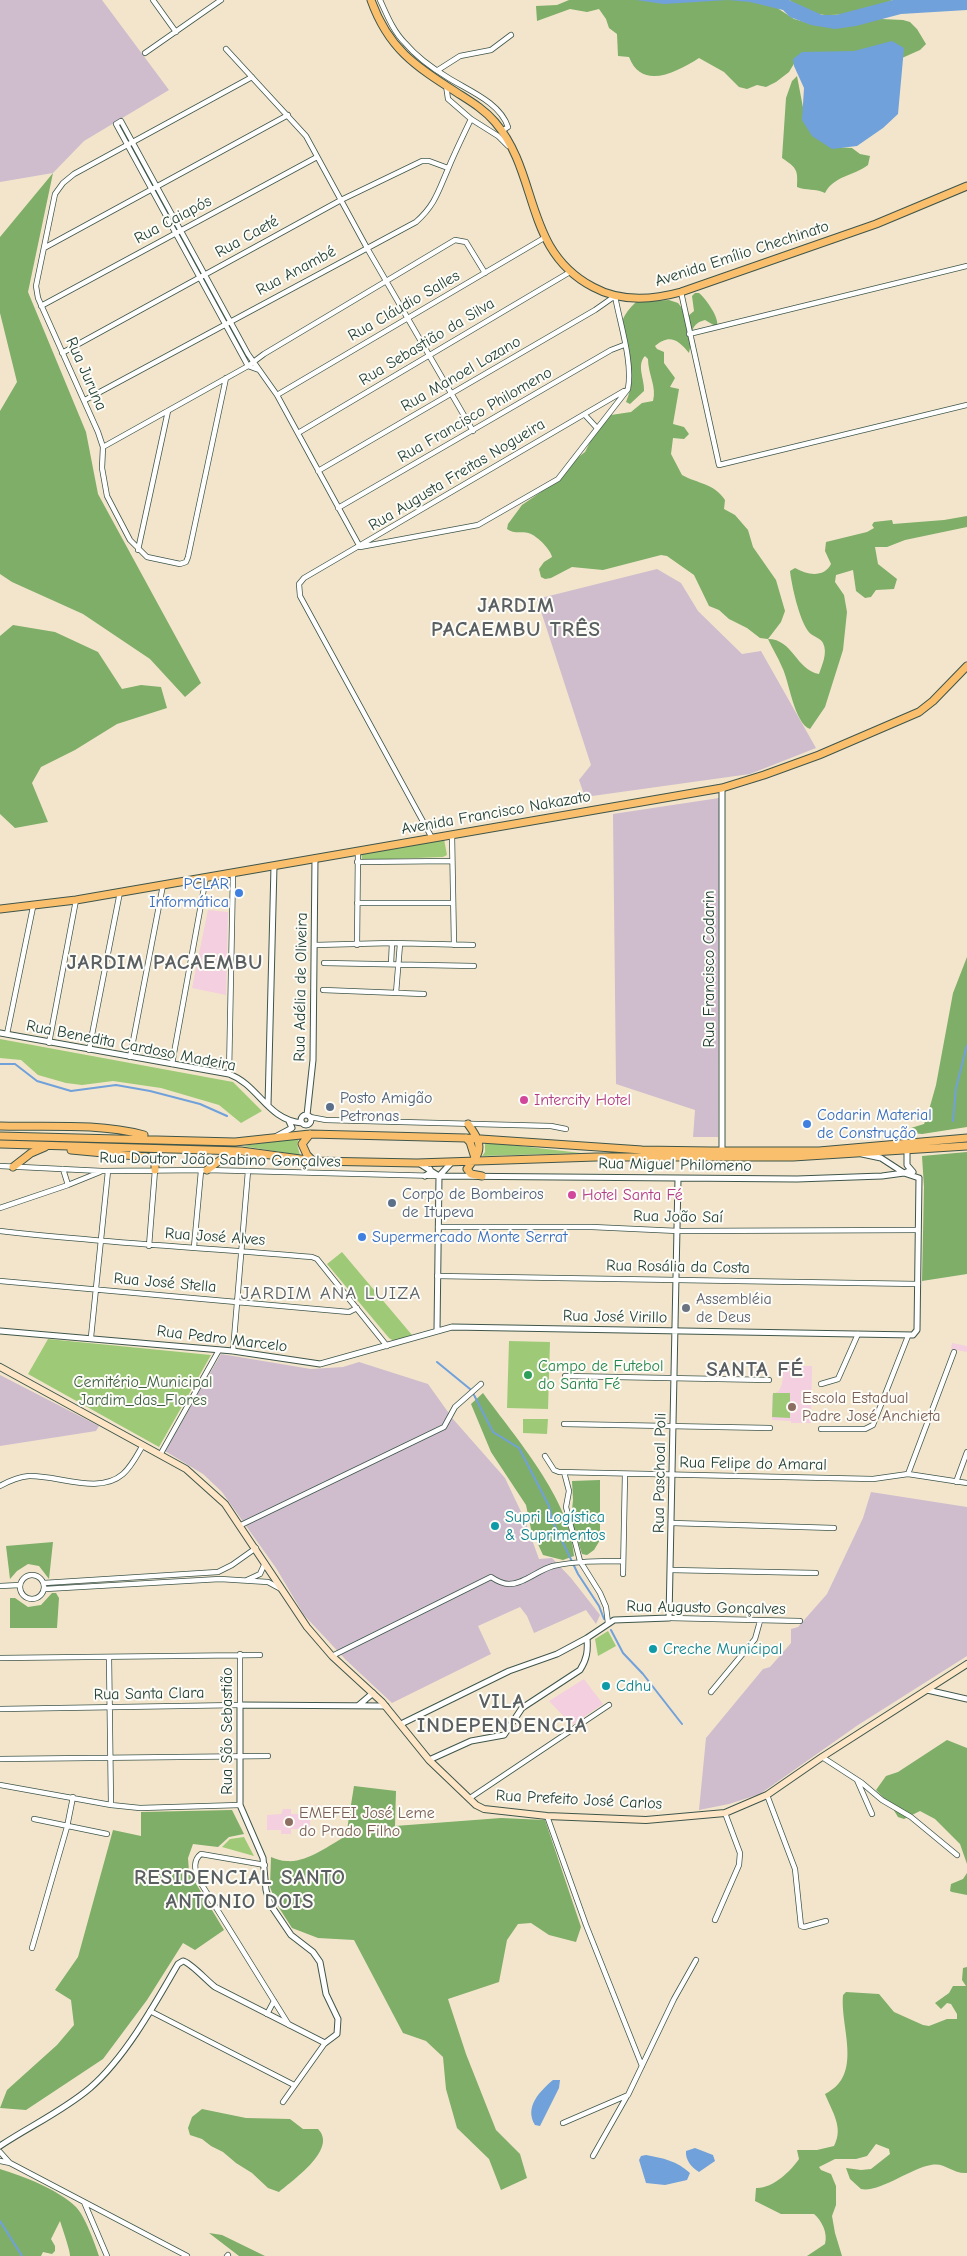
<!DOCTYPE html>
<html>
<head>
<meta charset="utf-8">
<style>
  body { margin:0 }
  canvas { display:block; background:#f2e5cb }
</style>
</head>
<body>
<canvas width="967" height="2256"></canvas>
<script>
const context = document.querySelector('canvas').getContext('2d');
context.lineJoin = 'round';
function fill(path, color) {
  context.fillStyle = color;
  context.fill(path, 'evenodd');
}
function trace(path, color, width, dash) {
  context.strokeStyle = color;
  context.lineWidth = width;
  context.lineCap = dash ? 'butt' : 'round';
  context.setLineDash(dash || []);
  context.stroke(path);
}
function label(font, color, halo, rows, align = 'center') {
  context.font = font + ' "Comic Neue",sans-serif';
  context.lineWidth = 4;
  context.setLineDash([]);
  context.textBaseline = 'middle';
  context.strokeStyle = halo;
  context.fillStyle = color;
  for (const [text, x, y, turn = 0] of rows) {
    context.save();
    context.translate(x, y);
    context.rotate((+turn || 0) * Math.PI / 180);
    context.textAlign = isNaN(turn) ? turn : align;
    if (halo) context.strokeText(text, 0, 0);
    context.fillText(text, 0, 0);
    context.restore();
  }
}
fill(new Path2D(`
  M 208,910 L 228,912 L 226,995 L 192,988 Z
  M 952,1343 L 967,1346 L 967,1352 L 951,1349 Z
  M 779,1366 L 812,1366 L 811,1423 L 791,1423 L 791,1421 L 772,1420 L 772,1395 L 779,1391 L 782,1384 L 783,1375 Z
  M 584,1679 L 603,1704 L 572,1725 L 549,1701 Z
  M 283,1809 L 291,1809 L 291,1814 L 310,1814 L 310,1829 L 291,1829 L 291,1834 L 281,1834 L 281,1830 L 267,1830 L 267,1815 L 281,1814 Z`), '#f3cfdf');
fill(new Path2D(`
  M 0,0 L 102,0 L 169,90 L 84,141 L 53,173 L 0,182 Z
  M 657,569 L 681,583 L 698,611 L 742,654 L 761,651 L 816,748 L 750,774 L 585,797 L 579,780 L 591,765 L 537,599 Z
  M 719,798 L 718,1137 L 693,1137 L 695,1110 L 616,1084 L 613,814 Z
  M 221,1354 L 311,1369 L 343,1367 L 359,1362 L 428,1384 L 453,1419 L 505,1478 L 524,1518 L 539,1559 L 552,1558 L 571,1578 L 600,1615 L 596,1624 L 586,1610 L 534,1633 L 527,1616 L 520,1607 L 478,1626 L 491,1654 L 392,1703 L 346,1660 L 304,1615 L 276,1568 L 222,1492 L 203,1474 L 165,1451 Z
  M 0,1375 L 99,1426 L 96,1431 L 0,1446 Z
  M 871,1492 L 967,1507 L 967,1656 L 858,1725 L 760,1794 L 729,1804 L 699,1810 L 706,1738 L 763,1669 L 770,1667 L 791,1643 L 791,1629 L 798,1627 L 827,1594 L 863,1518 Z`), '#cfbdce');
fill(new Path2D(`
  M 444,839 L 447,855 L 443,857 L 362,860 L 361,851 Z
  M 0,1039 L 233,1082 L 262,1111 L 241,1123 L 219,1105 L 161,1088 L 113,1081 L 82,1085 L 66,1083 L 38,1075 L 21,1060 L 0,1058 Z
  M 299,1138 L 297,1144 L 300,1155 L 242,1146 Z
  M 485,1142 L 581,1153 L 482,1156 L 485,1152 Z
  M 342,1252 L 412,1335 L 394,1341 L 389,1338 L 327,1264 Z
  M 48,1339 L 211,1355 L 159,1447 L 28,1374 Z
  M 509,1341 L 550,1342 L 548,1409 L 507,1408 Z
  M 773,1393 L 790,1393 L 790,1418 L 772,1417 Z
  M 523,1419 L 548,1419 L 547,1434 L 523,1433 Z
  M 608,1631 L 616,1646 L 598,1656 L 595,1639 Z
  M 244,1837 L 254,1856 L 222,1847 L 230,1839 Z`), '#9eca78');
fill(new Path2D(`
  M 569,0 L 765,0 L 794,19 L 819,26 L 838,26 L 881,19 L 903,20 L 910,22 L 917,29 L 926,44 L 920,50 L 902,58 L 798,57 L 789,72 L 776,82 L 766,87 L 757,85 L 747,89 L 739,87 L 724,72 L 699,58 C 677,72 642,91 629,57 L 618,56 L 617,34 L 609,28 L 606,19 L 599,9 L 587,12 L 570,9 L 537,21 L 536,6 L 557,5 Z
  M 789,0 L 893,0 C 870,8 837,20 813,13 C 804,10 796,4 789,0 Z
  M 797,76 L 805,118 L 832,147 L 852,148 L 860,154 L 870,156 L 868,165 C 853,176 834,176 825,193 C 815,188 807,191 797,187 C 798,170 797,168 782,158 L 786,98 L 792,81 Z
  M 53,173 L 28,292 L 86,432 L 98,494 L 201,683 L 185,697 L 150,659 L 83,614 L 12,582 L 0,574 L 0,411 L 17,382 L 0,313 L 0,237 Z
  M 695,293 L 699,293 C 706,299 720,318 717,327 L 705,320 C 687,324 693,340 689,353 C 678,339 669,334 655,346 L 657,349 L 664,352 L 664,363 L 675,378 L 670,387 L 679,389 L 673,424 L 684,427 L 689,434 L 684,439 L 673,438 L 671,454 L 682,475 C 698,484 714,483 725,500 L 724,509 L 735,515 L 748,530 L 753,547 L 776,580 L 785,611 L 781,622 L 768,639 C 793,639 796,670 819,674 C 822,665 828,653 823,643 C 820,637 812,637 808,631 C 799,618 792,587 790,571 L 795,568 C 807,575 824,578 831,564 L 825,551 L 826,542 L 867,532 L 874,528 L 872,525 L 874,522 L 892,520 L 893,524 L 944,520 L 967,516 L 967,527 L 905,540 L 887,547 L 875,547 L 878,564 L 897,579 L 894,589 L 876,590 L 871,597 L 865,598 L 856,591 L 853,570 L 836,575 L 835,582 L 844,595 L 847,612 L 843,650 L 825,707 L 810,729 C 794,723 789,680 782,667 C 778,657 772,648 768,639 L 760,638 L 747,628 L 729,619 L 719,610 L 709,606 L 694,575 L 667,556 L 661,555 L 603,570 L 572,567 L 551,578 L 545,579 L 541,577 L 539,569 L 544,562 L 552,557 C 551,550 538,537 531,534 C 522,530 515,535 507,529 L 508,524 L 522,505 L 551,485 L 573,461 L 585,452 L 594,434 L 611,415 L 631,412 L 642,403 L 653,401 C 657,387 648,374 648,359 L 645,356 C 636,365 645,380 644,391 L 630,404 L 626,402 C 630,392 633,381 631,371 C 627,341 608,328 636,302 L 669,300 L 678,303 L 688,316 L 694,311 L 692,296 Z
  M 13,625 L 55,632 L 98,652 L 122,689 L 141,685 L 161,687 L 167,708 L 117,724 L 75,750 L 41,767 L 32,783 L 48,822 L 15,828 L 0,814 L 0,636 Z
  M 967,957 L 967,1127 L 922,1134 L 912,1133 L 911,1128 L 924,1124 L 927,1117 L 936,1085 L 953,993 Z
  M 967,1152 L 967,1274 L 922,1281 L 924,1187 L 922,1156 Z
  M 483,1393 C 515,1437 571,1500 574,1556 L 563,1560 L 543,1555 L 531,1529 L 526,1505 L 491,1452 L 471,1404 Z
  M 600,1480 L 600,1540 L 594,1550 L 587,1555 L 582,1554 L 571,1520 L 573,1500 L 572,1481 Z
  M 53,1542 L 49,1579 L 39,1566 L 28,1564 L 17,1571 L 10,1579 L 6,1546 Z
  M 52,1593 L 56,1593 L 59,1598 L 57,1628 L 10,1628 L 10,1598 L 15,1598 L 28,1607 L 41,1605 Z
  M 947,1740 L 967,1748 L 967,1864 L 960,1844 L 935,1819 L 920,1811 L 904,1819 L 898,1817 L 890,1804 L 876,1790 L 886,1776 L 898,1772 Z
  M 354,1786 L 396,1791 L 395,1826 L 501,1818 L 545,1820 L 581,1927 L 576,1942 L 549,1935 L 531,1923 L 518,1924 L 507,1940 L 499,1982 L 448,1999 L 466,2054 L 496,2130 L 520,2154 L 527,2178 L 501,2190 L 489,2159 L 457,2128 L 446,2089 L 443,2057 L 426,2041 L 403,2033 L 354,1940 L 318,1938 L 292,1928 L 276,1903 L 270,1887 L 271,1857 C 276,1859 281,1861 287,1861 C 306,1863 330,1845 346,1836 Z
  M 232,1810 L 244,1834 L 229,1837 L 218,1847 L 193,1844 L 188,1858 L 189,1872 L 224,1930 L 195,1950 L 183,1943 L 147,2000 L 103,2059 L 26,2110 L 0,2108 L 7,2090 L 57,2045 L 74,2025 L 71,2000 L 55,1990 L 78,1957 L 113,1830 L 141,1836 L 141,1812 Z
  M 967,1873 L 967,1895 L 952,1892 L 950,1891 L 951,1884 L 963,1879 Z
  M 967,1967 L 967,2173 C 952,2174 945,2162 931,2165 C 911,2168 879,2193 861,2189 L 850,2179 L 846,2168 L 861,2170 L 871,2169 L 890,2154 L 889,2149 L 876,2144 L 867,2156 L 856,2159 L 835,2159 L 819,2167 L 821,2170 L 831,2174 L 836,2186 L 836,2205 L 832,2216 L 835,2233 L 842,2256 L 807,2256 L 825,2244 C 828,2233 822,2221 814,2214 L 781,2214 L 755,2201 L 756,2188 C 772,2189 791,2171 799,2159 L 797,2150 L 817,2150 L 834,2146 C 844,2127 832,2112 825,2094 C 864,2075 840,2028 843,1995 L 846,1992 L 879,1994 L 894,2012 L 923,2025 L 929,2026 L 947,2019 L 957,2019 L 957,2014 L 951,2004 L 947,2003 L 941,2009 L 935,2003 L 949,1993 L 953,1986 L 966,1986 L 962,1980 L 963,1968 Z
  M 202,2109 L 246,2118 L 290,2119 L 303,2129 L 318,2129 C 338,2149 293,2180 279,2192 L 268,2188 L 252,2173 L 236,2163 L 223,2152 L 211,2146 L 202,2139 L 190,2135 L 188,2128 L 192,2117 Z
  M 0,2169 C 23,2176 59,2190 76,2207 C 85,2216 95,2244 99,2256 L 70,2256 C 71,2253 62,2227 60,2221 L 51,2239 L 55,2246 L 55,2251 L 52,2254 L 43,2252 L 41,2256 L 0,2256 Z
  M 209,2233 L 222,2235 L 265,2256 L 288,2256 L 239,2256 Z`), '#7eae68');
fill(new Path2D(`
  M 636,0 L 789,0 L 822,15 L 836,15 L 893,0 L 967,0 L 967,10 L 901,14 L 856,26 L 835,29 L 811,25 L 790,17 L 783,10 L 750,2 L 728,0 L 664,4 Z
  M 892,41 L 904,48 L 898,114 L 883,128 L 857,146 L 832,149 L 812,136 L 802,120 L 804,88 L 794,66 L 793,59 L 802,52 L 854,51 Z
  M 553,2080 L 560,2080 L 559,2088 L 540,2126 L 535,2125 C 524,2107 540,2091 553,2080 Z
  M 695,2148 L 713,2155 L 715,2161 L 699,2172 C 692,2168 685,2160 686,2151 Z
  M 646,2155 C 663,2158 677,2161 690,2173 L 687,2180 L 665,2185 L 646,2183 L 639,2160 L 641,2156 Z`), '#71a1db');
trace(new Path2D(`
  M 0,1064 L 15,1064 L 37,1081 L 71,1091 L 116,1085 L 150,1091 L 200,1104 L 227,1116
  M 953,1121 L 956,1088 L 967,1045
  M 437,1362 L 470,1389
  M 474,1395 L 493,1432 L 519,1448 L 549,1506 L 552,1520 L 578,1574 L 599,1606 L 604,1619
  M 611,1630 L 623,1653 L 643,1674 L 682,1724
  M 0,2221 L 22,2256`), '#71a1db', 2);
const minor = new Path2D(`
  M 153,0 L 176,32
  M 380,0 C 387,15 393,31 405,43 C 416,56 432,68 447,77 C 467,90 500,102 508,127 L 502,131
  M 226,49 L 306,136 L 367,248 L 473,431
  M 145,53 L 221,0
  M 438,70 L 460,56 L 491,50 L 511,35
  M 446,85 L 448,99 L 471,119 L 498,136 L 508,146
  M 44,248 L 288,115
  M 681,292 L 719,465 L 967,405
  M 41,306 L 317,157
  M 689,334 L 967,266
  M 62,353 L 341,200 L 422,161 L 429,161 L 448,168
  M 259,370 L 248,366 L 116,124 L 121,121 L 248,354 L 277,395 L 360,547 L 478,525 L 558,479 L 628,389 C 633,362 620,324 615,296 L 595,310 L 318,471
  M 226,378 L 188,557 L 186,562 L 180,564 L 147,557 L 130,540 L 107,496 L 102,468 L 103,447 L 98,432 L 38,298 L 36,286 L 55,194 L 63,183 L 74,174 L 252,77
  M 277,395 L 544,238
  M 85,400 L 416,222 C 435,205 438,192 448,169 C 455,152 463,136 471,119
  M 585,415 L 596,427
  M 298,433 L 570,272
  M 103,447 L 248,366 L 264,354 L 455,240 L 466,242 L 485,273
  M 338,508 L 611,350 L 624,345
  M 138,550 L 168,411
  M 452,835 L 454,945
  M 432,838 L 300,596 L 299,584 L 304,578 L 624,391
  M 357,862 L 452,861
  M 357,903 L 453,903
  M 315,945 L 392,943 L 473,945
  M 357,945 L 358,851
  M 324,963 L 474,966
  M 391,964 L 392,943
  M 323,990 L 424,994
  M 396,993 L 400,944
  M 7,1034 L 33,907
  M 49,1043 L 76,900
  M 89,1050 L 120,892
  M 130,1057 L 163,885
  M 172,1064 L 206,877
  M 229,1074 L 233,873
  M 310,1117 L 326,1120 L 551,1126 L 566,1129
  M 0,1166 L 102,1171 L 207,1170 L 438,1176
  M 63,1169 L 68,1185
  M 0,1208 L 68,1185 L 100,1172
  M 438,1227 L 592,1227 L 678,1231 L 918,1230
  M 0,1231 C 104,1243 208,1248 312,1257 L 317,1259 L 387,1346
  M 149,1246 L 155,1170
  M 194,1247 L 201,1171
  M 437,1276 L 918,1284
  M 0,1281 L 349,1312 L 357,1308
  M 91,1337 L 108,1171
  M 233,1351 L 248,1171
  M 565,1376 L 769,1380
  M 821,1384 L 838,1379 L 858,1334
  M 564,1424 L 770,1428
  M 821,1429 L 865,1429 L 873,1425 L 908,1336
  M 160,1455 L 219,1350
  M 545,1456 L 554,1470 L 559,1472 L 873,1479 L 908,1474 L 967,1483
  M 564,1472 L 569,1491 L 566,1507 L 580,1561 L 600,1593 L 606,1607 L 608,1623
  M 908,1474 L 954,1352
  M 956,1482 L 967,1452
  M 0,1486 C 9,1481 18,1477 29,1476 C 58,1475 99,1495 123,1474 C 132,1466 137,1455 143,1445
  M 672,1523 L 834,1528
  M 241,1525 L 444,1427 L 455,1407 L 481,1384
  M 671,1570 L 816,1573
  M 623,1574 L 625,1474
  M20 1587a12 12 0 1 1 24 0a12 12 0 1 1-24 0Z
  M 247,1580 L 260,1574 L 265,1563
  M 44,1583 L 218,1572 L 232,1565 L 256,1548
  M 0,1586 L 20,1585
  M 45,1589 L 220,1579 L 268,1582 L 281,1589
  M 669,1618 L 800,1621
  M 332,1656 L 491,1577 C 497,1581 502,1584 509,1584 C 524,1584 538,1570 553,1566 C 576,1561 599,1561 623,1561
  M 109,1657 L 111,1805
  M 0,1658 L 260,1655
  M 711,1692 L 755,1639 L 760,1621
  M 0,1709 L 240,1705 L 240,1654
  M 822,1757 L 862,1783 L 882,1800 L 911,1817 L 957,1855
  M 0,1759 L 268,1756
  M 857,1780 L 872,1814
  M 0,1785 L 111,1805 L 140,1808 L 240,1805
  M 767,1795 L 795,1869 L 801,1926 L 804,1927 L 826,1921
  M 470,1798 L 609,1705
  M 547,1816 L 586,1925 L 642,2066
  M 34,1819 L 107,1834
  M 265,1865 L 201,1854 C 193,1860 195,1869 197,1877 L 289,2025
  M 715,1920 L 739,1865 L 740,1853 L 725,1813
  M 32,1948 L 67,1827 L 73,1797
  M 150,2011 L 294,2085
  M 267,2014 L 274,2001
  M 283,2102 L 325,2043
  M 563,2123 L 628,2095 L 674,1999 L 696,1960
  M 0,2152 L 9,2162
  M 593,2156 L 627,2096
  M 0,2161 L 10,2163 L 187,2256
  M 84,2202 L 107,2256
  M 227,2256 L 228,2255`);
const tertiary = new Path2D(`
  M 0,1033 L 229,1074 C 259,1085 267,1120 302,1123
  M 268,1105 L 274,866
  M 307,1115 L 313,1060 L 315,858
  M301 1120a5 5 0 1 1 10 0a5 5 0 1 1-10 0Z
  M 277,1136 L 292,1128 L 289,1121
  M 722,1150 L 722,788
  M 907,1151 L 907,1165 L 913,1172
  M 862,1154 L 881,1158 L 904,1173 L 919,1178
  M 420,1164 L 439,1176
  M 425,1176 L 431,1172 L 430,1169
  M 439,1176 L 797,1179 L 882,1176 L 904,1173 L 911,1170
  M 439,1176 L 452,1162
  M 437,1330 L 439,1176
  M 0,1331 L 233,1351 L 320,1364 L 452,1327 L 913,1335 L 917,1330 L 919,1178
  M 927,1690 L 967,1699
  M 359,1705 L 373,1693
  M 401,1724 L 509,1671 L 557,1654 L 587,1638 L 614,1620 L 669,1618 L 678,1179
  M 429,1760 L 471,1741 L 504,1735 L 522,1708 L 580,1670 C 587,1659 588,1651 587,1638
  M 0,2146 C 30,2126 63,2111 90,2088 C 125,2058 155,2004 178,1964 L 183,1961 C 190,1962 207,1981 215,1987 L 325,2043 L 337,2034 L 338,2019 L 326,1994 L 320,1962 L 313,1952 L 291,1935 L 270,1904 L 266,1890 L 263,1858 L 240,1805 L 240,1705 L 386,1706`);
const secondary = new Path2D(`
  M 0,1367 L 186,1469 L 225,1504 L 307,1627 L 332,1656 L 382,1702 L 429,1760 L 476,1805 L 484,1809 L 547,1816 L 646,1820 L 725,1813 L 767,1795 L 822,1757 L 967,1664`);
const primary = new Path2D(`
  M 371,0 C 388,48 415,66 456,92 C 470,101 484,109 495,122 C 540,175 523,250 593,287 C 620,302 652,300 681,292 L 876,224 L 967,186
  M 0,909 L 76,900 L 722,788 L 764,775 L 819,755 L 919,712 L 933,701 L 967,666
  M 468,1124 C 476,1135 484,1146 475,1158
  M 0,1126 C 47,1127 99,1123 144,1135
  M 310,1134 L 302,1144 L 307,1155 L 312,1160
  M 0,1136 L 235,1142 L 310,1134 L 466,1138 L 642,1150 L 711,1151 L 819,1151 L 967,1138
  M 466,1138 L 470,1142 L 475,1158 L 467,1169 L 471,1174 L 482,1176
  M 0,1144 L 241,1151 L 315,1161 L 417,1163 L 596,1157 L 793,1157 L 967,1146
  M 71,1150 L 147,1157 L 155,1161 L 155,1170
  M 13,1167 L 31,1153 L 45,1147
  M 207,1170 L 223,1158 L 237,1152`);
trace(minor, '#3f564b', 6);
trace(tertiary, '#3f564b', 7);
trace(secondary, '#3f564b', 8);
trace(primary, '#3f564b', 9);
trace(minor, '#fff', 4.5);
trace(tertiary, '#fff', 5);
trace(secondary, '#fde5c5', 6);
trace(primary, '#f9bf6d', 7);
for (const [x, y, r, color] of [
  [239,893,5,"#3f7fe0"],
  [524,1100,5,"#d1479c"],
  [330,1107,5,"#5c6f8a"],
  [807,1124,5,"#3f7fe0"],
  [572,1195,5,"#d1479c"],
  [392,1203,5,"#5c6f8a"],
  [362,1237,5,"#3f7fe0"],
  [686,1308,5,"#6b7280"],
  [528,1375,5,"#2e9e5b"],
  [792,1407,5,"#8d6e63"],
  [495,1526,5,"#0f9aa8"],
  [653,1649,5,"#0f9aa8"],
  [606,1686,5,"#0f9aa8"],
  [289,1822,5,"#8d6e63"]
]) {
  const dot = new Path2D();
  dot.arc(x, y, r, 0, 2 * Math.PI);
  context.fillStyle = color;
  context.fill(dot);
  trace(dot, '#fdfcf7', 2);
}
label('16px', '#1f3d34', '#fdfcf7', [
  ["Rua Caiapós",173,220,-28],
  ["Rua Caeté",247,237,-29],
  ["Avenida Emílio Chechinato",742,254,-18],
  ["Rua Anambé",296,271,-28],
  ["Rua Cláudio Salles",404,306,-30],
  ["Rua Sebastião da Silva",427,342,-31],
  ["Rua Juruna",86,374,66],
  ["Rua Manoel Lozano",461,374,-30],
  ["Rua Francisco Philomeno",475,415,-30],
  ["Rua Augusta Freitas Nogueira",457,475,-31],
  ["Avenida Francisco Nakazato",496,813,-10],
  ["Rua Francisco Codarin",709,969,-90],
  ["Rua Adélia de Oliveira",301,987,-89],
  ["Rua Benedita Cardoso Madeira",131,1046,11],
  ["Rua Doutor João Sabino Gonçalves",220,1160,1],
  ["Rua Miguel Philomeno",675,1165,1],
  ["Rua João Saí",678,1217,1],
  ["Rua José Alves",215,1237,4],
  ["Rua Rosália da Costa",678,1267,1],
  ["Rua José Stella",165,1283,5],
  ["Rua José Virillo",615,1317,1],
  ["Rua Pedro Marcelo",222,1339,7],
  ["Rua Felipe do Amaral",753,1464,1],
  ["Rua Paschoal Poli",660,1473,-89],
  ["Rua Augusto Gonçalves",706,1608,1],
  ["Rua Santa Clara",149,1694,-1],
  ["Rua São Sebastião",227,1731,-90],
  ["Rua Prefeito José Carlos",579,1800,3]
]);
label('16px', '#366cbe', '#fdfcf7', [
  ["PCLAR",229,884,"right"],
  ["Informática",229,902,"right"],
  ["Codarin Material",817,1115],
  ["de Construção",817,1133],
  ["Supermercado Monte Serrat",372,1237]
], 'left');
label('16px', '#4e5e75', '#fdfcf7', [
  ["Posto Amigão",340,1098],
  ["Petronas",340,1116],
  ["Corpo de Bombeiros",402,1194],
  ["de Itupeva",402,1212]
], 'left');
label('16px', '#b23c85', '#fdfcf7', [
  ["Intercity Hotel",534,1100],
  ["Hotel Santa Fé",582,1195]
], 'left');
label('16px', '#5b616d', '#fdfcf7', [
  ["Assembléia",696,1299],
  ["de Deus",696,1317]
], 'left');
label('16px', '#27864d', '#fdfcf7', [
  ["Campo de Futebol",538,1366],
  ["do Santa Fé",538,1384]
], 'left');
label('16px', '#3f6045', '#fdfcf7', [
  ["Cemitério_Municipal",143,1382],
  ["Jardim_das_Flores",143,1400]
]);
label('16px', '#785e54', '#fdfcf7', [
  ["Escola Estadual",802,1398],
  ["Padre José Anchieta",802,1416],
  ["EMEFEI José Leme",299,1813],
  ["do Prado Filho",299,1831]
], 'left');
label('16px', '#0d838f', '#fdfcf7', [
  ["Supri Logística",505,1517],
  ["& Suprimentos",505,1535],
  ["Creche Municipal",663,1649],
  ["Cdhu",616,1686]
], 'left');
context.letterSpacing = '1px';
label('19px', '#5a5f62', '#fdfcf7', [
  ["JARDIM ANA LUIZA",331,1294]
]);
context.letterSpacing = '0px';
context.letterSpacing = '1px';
label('bold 21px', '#5a5f62', '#fdfcf7', [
  ["JARDIM",516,606],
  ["PACAEMBU TRÊS",516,630],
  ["JARDIM PACAEMBU",165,963],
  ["SANTA FÉ",755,1370],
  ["VILA",502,1702],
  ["INDEPENDENCIA",502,1726],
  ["RESIDENCIAL SANTO",240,1878],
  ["ANTONIO DOIS",240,1902]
]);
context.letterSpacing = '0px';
</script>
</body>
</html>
